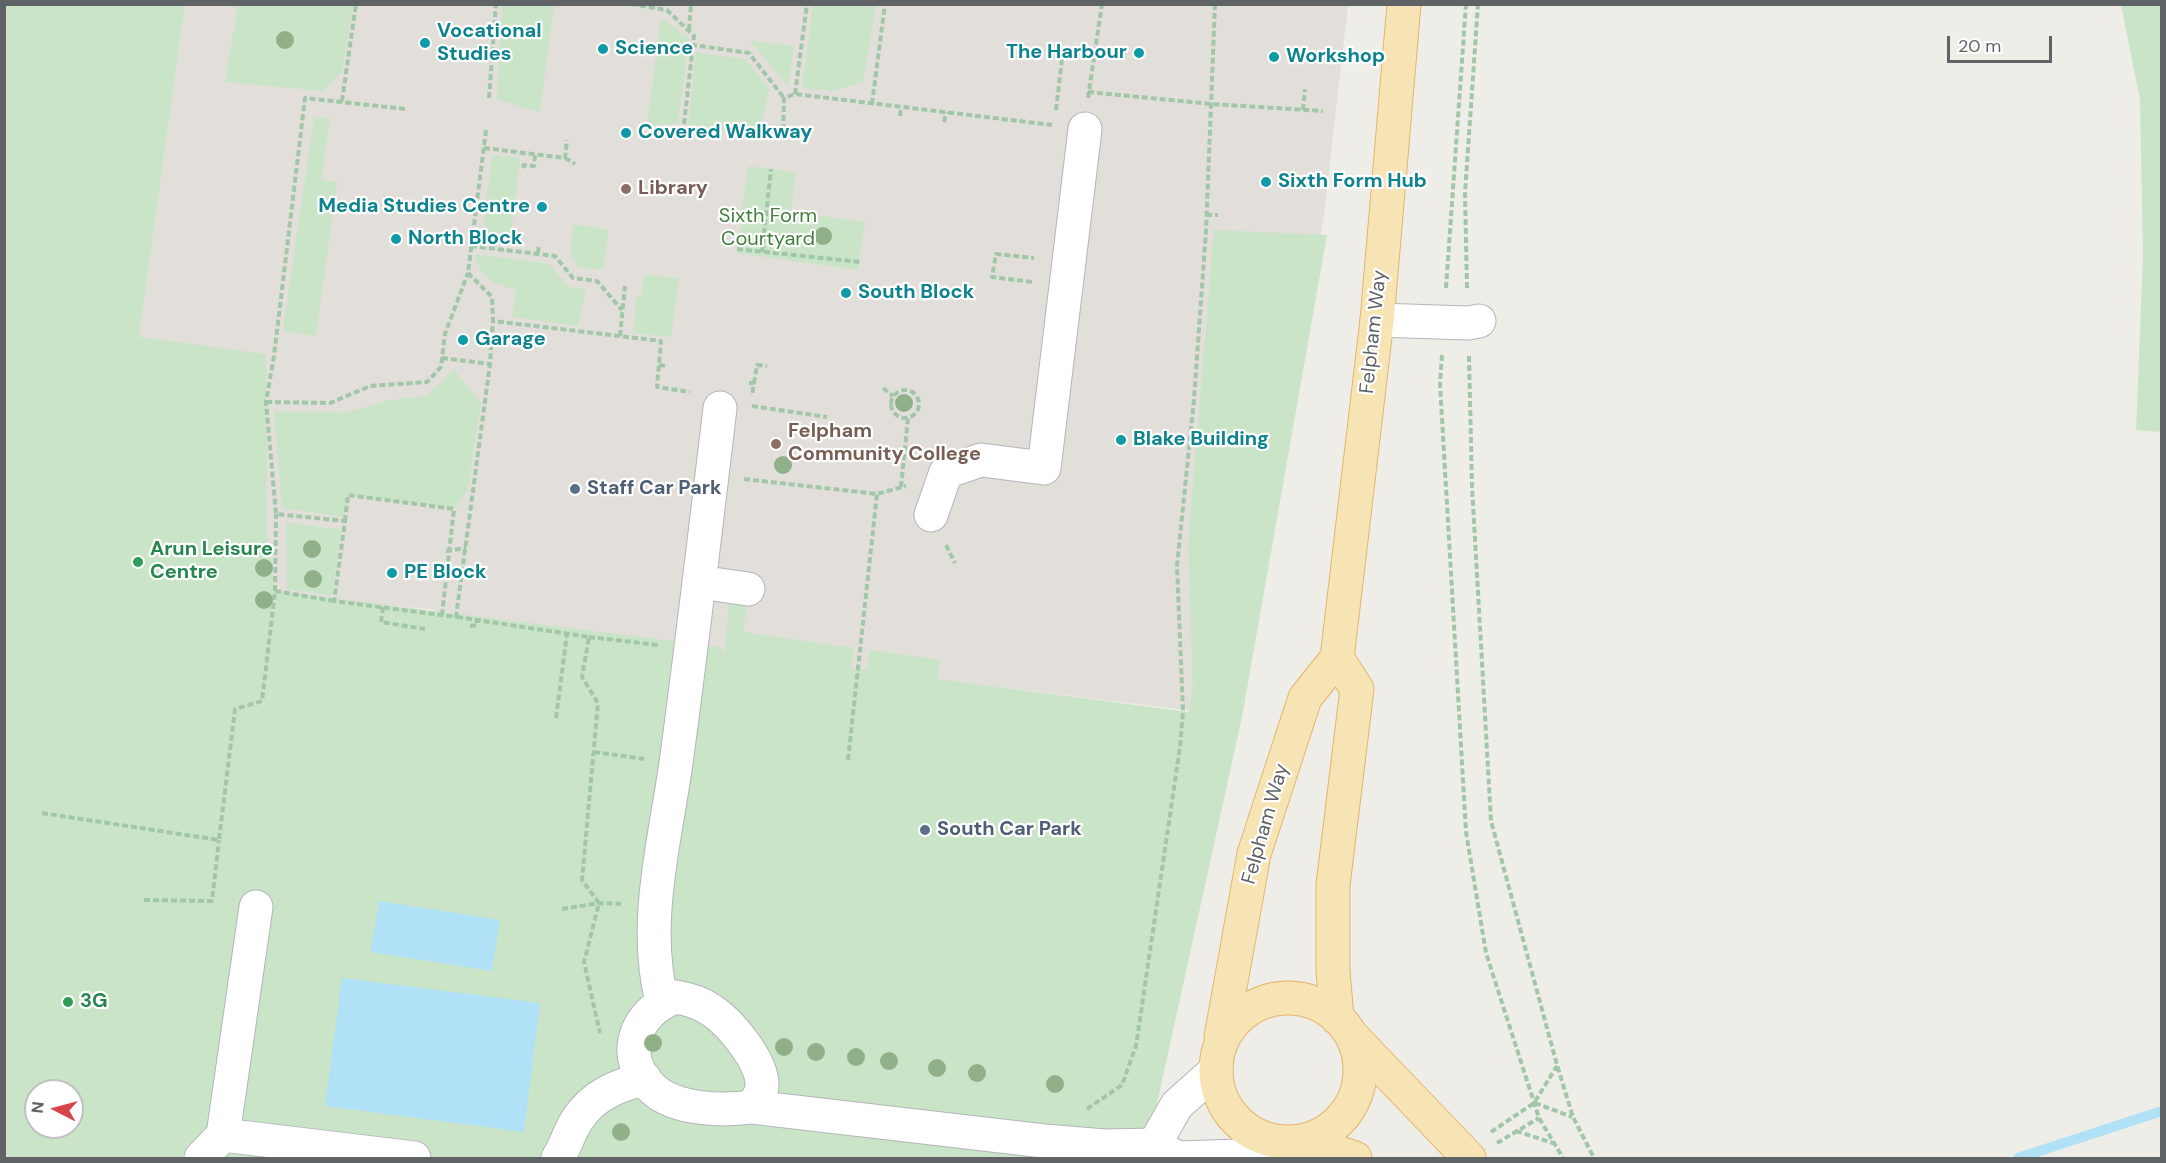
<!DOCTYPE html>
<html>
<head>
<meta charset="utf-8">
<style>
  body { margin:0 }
  #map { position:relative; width:2166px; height:1163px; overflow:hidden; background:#efede8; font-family:"DM Sans",sans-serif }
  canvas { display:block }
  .frame { position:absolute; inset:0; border:6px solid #5f6366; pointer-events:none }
  .north { position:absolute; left:24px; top:1079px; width:60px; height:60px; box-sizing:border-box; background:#fff; border:2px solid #bfc1c2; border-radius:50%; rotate:276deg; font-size:16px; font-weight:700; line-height:24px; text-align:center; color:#5f6366 }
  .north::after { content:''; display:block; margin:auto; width:21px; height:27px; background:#d9444b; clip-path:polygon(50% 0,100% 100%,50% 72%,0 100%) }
  .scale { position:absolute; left:1947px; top:36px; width:105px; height:27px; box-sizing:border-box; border:3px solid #5f6366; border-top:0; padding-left:8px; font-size:18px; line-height:21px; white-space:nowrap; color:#5f6366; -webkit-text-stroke:4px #fff; paint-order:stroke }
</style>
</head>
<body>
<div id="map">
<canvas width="2166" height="1163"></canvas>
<div class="frame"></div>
<div class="north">N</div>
<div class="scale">20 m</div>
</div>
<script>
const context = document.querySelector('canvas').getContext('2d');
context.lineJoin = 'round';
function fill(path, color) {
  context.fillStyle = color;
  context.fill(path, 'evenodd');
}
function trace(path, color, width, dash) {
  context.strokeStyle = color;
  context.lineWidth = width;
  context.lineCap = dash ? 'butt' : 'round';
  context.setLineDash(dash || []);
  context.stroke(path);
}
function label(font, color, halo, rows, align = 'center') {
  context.font = font + ' "DM Sans",sans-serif';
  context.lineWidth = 4.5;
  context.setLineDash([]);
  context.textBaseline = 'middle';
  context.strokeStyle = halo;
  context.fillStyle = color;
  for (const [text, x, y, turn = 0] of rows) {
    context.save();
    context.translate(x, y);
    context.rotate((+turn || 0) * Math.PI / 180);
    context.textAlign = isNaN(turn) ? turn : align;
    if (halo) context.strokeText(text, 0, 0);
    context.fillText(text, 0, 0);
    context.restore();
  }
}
fill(new Path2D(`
  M 185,5 L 1348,5 L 1324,215 L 1242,717 L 724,653 L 719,647 L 456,617 L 429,609 L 334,601 L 275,591 L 267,533 L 139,337 Z`), '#e2ded9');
fill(new Path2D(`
  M 5,5 L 185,5 L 139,337 L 266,354 L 267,533 L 275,591 L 720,647 L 724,653 L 730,602 L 747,604 L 743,632 L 853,648 L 851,668 L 867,670 L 870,650 L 940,660 L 937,679 L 1189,712 L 1193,684 L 1188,545 L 1214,230 L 1327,235 L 1242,717 L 1145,1158 L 5,1158 ZM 36,1091 L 72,1091 L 72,1127 L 36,1127 Z
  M 238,5 L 353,5 L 342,72 L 323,91 L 225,82 Z
  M 502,5 L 554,5 L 540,112 L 497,99 Z
  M 813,5 L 876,5 L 863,82 L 832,91 L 802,88 Z
  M 2121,5 L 2161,5 L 2161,432 L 2136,430 L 2143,257 L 2140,100 Z
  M 661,18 L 689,38 L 678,124 L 647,126 Z
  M 749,40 L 794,46 L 788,86 Z
  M 696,52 L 745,59 L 769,89 L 759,135 L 688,125 Z
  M 314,117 L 330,119 L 321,180 L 337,182 L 316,336 L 283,331 Z
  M 492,155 L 520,158 L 511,234 L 483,231 Z
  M 748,166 L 795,172 L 791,212 L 865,222 L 858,270 L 737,253 Z
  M 573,224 L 609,230 L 603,270 L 578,267 L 571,256 Z
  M 475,254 L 550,264 L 568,287 L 586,288 L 578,326 L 512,317 L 516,289 C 494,285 479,277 475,254 Z
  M 645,274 L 679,279 L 671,337 L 633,333 L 637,296 L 641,297 Z
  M 454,370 L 481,403 L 468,489 L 454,509 L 348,495 L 345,517 L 282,508 L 274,411 L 345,413 L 390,400 L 426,396 Z
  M 286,522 L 341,530 L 332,596 L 287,589 Z`), '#cae4c7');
fill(new Path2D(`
  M 379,901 L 500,920 L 492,971 L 371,952 Z
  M 342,978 L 540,1003 L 524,1132 L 325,1106 Z`), '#b0e1f7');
trace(new Path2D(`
  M 2018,1158 L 2162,1111`), '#b0e1f7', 10);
const minor = new Path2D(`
  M 1377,320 L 1468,323 L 1479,321
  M 931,515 L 946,472 L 981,460 L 1044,468 L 1085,129
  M 699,582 L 748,589
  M 256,907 L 223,1135 L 414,1158
  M 676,997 C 688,999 701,1003 711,1010 C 731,1023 763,1062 762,1086 C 762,1093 756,1101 752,1107 C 723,1111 677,1110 654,1090 C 617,1058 635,1011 676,997 Z
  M 662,1001 C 642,924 665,841 676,763 C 692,645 706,526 720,408
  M 752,1107 L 1044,1141 L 1105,1146 L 1154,1145 L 1178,1158 L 1241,1156 L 1280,1143
  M 1154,1145 L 1177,1105 L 1216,1070
  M 201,1158 L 223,1135
  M 558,1158 C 566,1146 569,1132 577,1120 C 593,1095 618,1085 645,1079`);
const major = new Path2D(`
  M 1337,658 L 1357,689 L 1333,885 L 1333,971 L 1337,1018
  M1216 1070a72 72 0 1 1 144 0a72 72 0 1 1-144 0Z
  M 1351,1035 L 1469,1158
  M 1221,1037 L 1254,854 L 1305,698 L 1337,658 L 1377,320 L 1404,4
  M 1305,1141 L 1355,1158`);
trace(minor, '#b2b5b8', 35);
trace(major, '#e4b46c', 35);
trace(new Path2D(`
  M 631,4 L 667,10 L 694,36 L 693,45 L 749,53 L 784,98
  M 689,30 L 691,4
  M 1088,92 L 1211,104 L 1323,111
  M 795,94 L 807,4
  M 489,98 L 496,4
  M 1088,98 L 1102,4
  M 342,101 L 356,4
  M 872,104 L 885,4
  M 405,109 L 305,98 L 274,356 L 266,402 L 276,514 L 345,521 L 334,601 L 456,617 L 490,364 L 493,321
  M 1056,110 L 1063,50
  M 1303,110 L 1305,89
  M 900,116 L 901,107
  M 944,122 L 946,112
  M 684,124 L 693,45
  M 486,130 L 468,273 L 492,297 L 493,321 L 661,341 L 657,387 L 690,392
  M 783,139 L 784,98 L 795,94 L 1052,125
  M 484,148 L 565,158 L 567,140
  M 565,158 L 575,164
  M 523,168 L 524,165 L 534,166 L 535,154
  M 1206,215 L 1218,215
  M 471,246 L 555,256 L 573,278 L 597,281 L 622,310
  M 737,249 L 860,262
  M 762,252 L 771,169
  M 538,253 L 539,244
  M 1032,282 L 992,277 L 996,254 L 1034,258
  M 1446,288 L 1466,4
  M 1467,288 L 1465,193 L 1478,4
  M 620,336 L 625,286
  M 1442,355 L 1440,384 L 1466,832 L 1486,953 L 1539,1118 L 1563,1158
  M 1469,356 L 1472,486 L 1491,821 L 1557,1065 L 1573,1117 L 1594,1158
  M 442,358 L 490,364
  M 659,365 L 667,366
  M 749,383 L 754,383 L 752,396
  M 754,383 L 757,365 L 767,366
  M 883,388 L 893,396
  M891 404a14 14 0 1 1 28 0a14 14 0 1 1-28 0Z
  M 266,402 L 330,403 L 370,386 L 427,382 L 441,367 L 445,334 L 468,273
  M 752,406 L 827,417
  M 744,479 L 877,494 L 906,486
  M 901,487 L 908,418
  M 345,521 L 348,495 L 454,509 L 442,615
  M 946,545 L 955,563
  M 446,551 L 466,548
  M 275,591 L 334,601
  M 383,607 L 381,622 L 425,629
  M 457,617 L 589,637 L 582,677 L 598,703 L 582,880 L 599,903 L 584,962 L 600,1033
  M 470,626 L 477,625 L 477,620
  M 589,637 L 658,645
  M 556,718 L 567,634
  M 594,752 L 644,759
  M 848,760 L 877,494
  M 42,813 L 219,840 L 235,709 L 262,701 L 275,591 L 276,514
  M 144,900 L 212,901 L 219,840
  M 562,909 L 599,903 L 621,904
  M 1535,1103 L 1572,1117
  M 1087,1109 L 1122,1085 L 1136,1046 L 1180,747 L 1183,711 L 1177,566 L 1194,399 L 1206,231 L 1215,4
  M 1516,1131 L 1553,1143
  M 1491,1132 L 1534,1103 L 1557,1066
  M 1497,1143 L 1539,1118`), '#a2c7a8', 4, [6, 3]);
trace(minor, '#fff', 33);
trace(major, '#f7e4b5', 33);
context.fillStyle = '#90b08a';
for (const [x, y] of [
  [285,40],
  [823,236],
  [904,403],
  [783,465],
  [312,549],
  [264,568],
  [313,579],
  [264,600],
  [653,1043],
  [784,1047],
  [816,1052],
  [856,1057],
  [889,1061],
  [937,1068],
  [977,1073],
  [1055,1084],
  [621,1132]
]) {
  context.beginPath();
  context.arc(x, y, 9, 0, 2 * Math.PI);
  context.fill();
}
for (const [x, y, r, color] of [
  [425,43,6,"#0f9aa8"],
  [603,49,6,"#0f9aa8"],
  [1139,53,6,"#0f9aa8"],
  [1274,57,6,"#0f9aa8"],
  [626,133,6,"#0f9aa8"],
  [1266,182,6,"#0f9aa8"],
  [626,189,6,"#8d6e63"],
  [542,207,6,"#0f9aa8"],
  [396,239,6,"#0f9aa8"],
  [846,293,6,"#0f9aa8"],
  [463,340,6,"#0f9aa8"],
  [1121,440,6,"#0f9aa8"],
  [776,444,6,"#8d6e63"],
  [575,489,6,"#5c6f8a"],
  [138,562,6,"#2e9e5b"],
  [392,573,6,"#0f9aa8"],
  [925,830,6,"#5c6f8a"],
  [68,1002,6,"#2e9e5b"]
]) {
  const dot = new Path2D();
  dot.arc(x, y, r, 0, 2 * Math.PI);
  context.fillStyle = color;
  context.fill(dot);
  trace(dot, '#fff', 2);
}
label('bold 20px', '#0d838f', '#fff', [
  ["Vocational",437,32],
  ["Studies",437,55],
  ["Science",615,49],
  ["The Harbour",1127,53,"right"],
  ["Workshop",1286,57],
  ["Covered Walkway",638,133],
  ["Sixth Form Hub",1278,182],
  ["Media Studies Centre",530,207,"right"],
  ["North Block",408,239],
  ["South Block",858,293],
  ["Garage",475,340],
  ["Blake Building",1133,440],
  ["PE Block",404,573]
], 'left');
label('bold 20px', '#785e54', '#fff', [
  ["Library",638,189],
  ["Felpham",788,432],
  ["Community College",788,455]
], 'left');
label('20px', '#427f3d', '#fff', [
  ["Sixth Form",768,217],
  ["Courtyard",768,240]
]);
label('20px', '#5f6366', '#fff', [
  ["Felpham Way",1374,332,-84],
  ["Felpham Way",1266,824,-74]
]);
label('bold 20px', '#4e5e75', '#fff', [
  ["Staff Car Park",587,489],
  ["South Car Park",937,830]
], 'left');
label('bold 20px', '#27864d', '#fff', [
  ["Arun Leisure",150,550],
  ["Centre",150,573],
  ["3G",80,1002]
], 'left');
</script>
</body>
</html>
